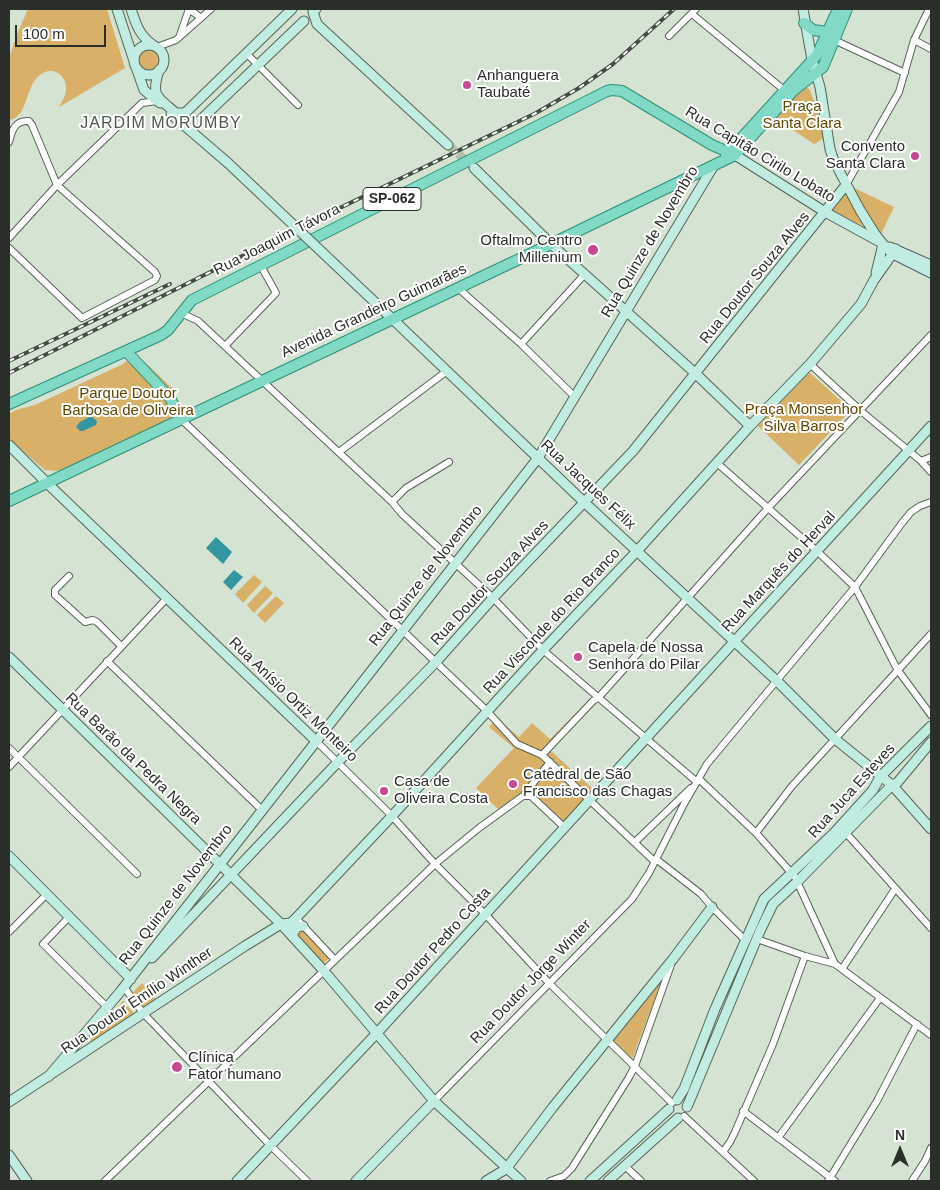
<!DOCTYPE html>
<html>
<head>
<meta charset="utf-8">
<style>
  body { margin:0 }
  #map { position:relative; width:940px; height:1190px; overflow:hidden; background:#d4e3d2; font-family:Arial,sans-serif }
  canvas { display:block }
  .frame { position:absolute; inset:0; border:10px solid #2a3029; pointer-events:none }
  .north { position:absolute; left:875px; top:1125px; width:50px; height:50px; -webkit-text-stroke:4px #fff; paint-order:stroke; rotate:0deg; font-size:14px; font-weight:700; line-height:20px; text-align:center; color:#2a3029 }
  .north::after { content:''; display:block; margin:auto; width:18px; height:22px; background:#2a3029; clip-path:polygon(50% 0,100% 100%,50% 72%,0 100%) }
  .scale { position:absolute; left:15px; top:25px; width:91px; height:22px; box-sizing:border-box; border:2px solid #2a3029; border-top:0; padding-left:6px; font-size:15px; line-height:18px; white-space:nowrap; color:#2a3029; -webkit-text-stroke:4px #fff; paint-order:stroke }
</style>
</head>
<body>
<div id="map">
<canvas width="940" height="1190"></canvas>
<div class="frame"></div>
<div class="north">N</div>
<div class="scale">100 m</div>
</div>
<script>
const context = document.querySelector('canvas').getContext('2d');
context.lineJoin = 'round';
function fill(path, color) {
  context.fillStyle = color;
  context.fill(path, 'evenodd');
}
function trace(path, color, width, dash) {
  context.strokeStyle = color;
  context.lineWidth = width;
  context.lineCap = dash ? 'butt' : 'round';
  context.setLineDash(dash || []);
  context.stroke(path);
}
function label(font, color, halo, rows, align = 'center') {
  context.font = font + ' Arial,sans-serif';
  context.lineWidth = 4;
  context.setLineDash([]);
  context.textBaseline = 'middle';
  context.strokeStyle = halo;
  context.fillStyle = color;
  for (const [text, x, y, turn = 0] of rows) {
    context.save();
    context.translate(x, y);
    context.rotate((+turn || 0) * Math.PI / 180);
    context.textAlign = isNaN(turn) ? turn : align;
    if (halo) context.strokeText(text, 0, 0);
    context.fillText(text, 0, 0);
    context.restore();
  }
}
fill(new Path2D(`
  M 28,9 L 107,9 L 125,68 L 59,107 C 62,101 66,96 66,89 C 67,75 52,65 40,75 C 24,87 29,117 9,120 L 9,59 L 17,34 Z
  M136 60a13 13 0 1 1 26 0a13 13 0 1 1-26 0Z
  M 807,88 L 810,90 L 826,137 L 814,144 L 775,118 L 799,91 Z
  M 852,187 L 894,207 L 880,236 Z
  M 845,191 L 863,226 L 832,211 Z
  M 131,358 L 148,365 L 173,389 L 176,418 L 77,465 L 57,471 L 45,470 L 9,439 L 9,414 L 16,410 L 35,405 L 121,365 Z
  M 809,372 L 851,410 L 799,465 L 758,426 Z
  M 254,575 L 262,582 L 243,603 L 235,594 Z
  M 265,586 L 273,593 L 254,613 L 247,605 Z
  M 276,596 L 284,603 L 265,623 L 257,615 Z
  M 590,699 L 596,704 L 550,750 L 593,789 L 582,803 L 562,823 L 523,792 L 498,809 L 476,788 L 514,748 L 489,727 L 497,718 L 519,737 L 532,723 L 550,739 Z
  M 301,929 L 329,958 L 322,965 L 294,935 Z
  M 663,977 L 632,1059 L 612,1041 Z
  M 142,983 L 156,1000 L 142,1009 L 131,994 Z
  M 123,1001 L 134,1013 L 87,1045 Z`), '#d9b068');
fill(new Path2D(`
  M 91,416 L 97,421 L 96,425 L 83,431 L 80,431 L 76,427 L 80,422 Z
  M 216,537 L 232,552 L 223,564 L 206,548 Z
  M 234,570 L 243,577 L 231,590 L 223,582 Z`), '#34969f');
trace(new Path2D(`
  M 448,145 L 472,166`), '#b2bfb0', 9, [9, 4.5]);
const street = new Path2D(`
  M 189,9 L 201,18
  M 692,14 L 784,90
  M 180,35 L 189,9
  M 669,36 L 696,9
  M 834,40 L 905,73
  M 914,40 L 931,49
  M 157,47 L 176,40 L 211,9
  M 247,54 L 298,105
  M 9,142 C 12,130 15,120 29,121 L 32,125 L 57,185 L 155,272 L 157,276 L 155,280 L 82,318 L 9,248
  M 846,185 L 899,92 L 914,40 L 929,9
  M 9,238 L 57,185 L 142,103 L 157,101
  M 458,288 L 521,344 L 575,397
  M 181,313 L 198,321 L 392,502 L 402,514 L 493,598 L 543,650 L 697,782
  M 521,344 L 585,274
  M 225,346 L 276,293 L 261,266
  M 810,364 L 861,411 L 921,461 L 931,472
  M 181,419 L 487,711 L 517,744 L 542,755 L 654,861
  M 339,452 L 447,371
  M 921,461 L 931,457
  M 717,463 L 818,552 L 855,587 L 897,669 L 931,715
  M 392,502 L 406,488 L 449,462
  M 69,576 L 55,590 L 55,595 L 85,622 L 93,620 L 97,622 L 121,646
  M 107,661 L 261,809
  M 316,741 L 392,816 L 435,864 L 485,914 L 549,983 L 672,1103
  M 9,748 L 137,874
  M 542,755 L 593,701 L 599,697 L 768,508 L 931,335
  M 9,767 L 167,598
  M 699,779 L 756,833 L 795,877 L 835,964 L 931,1035
  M 523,796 L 531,796 L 564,827
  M 756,833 L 792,786 L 931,634
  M 846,833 L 931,928
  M 635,842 L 691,788
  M 656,859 L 701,894 L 712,907 L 745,940
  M 70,916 L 43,944 L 107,1007
  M 296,918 L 335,960
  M 9,932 L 47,894
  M 757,939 L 805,956 L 835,964
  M 842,969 L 895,889
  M 124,987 L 143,1013 L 270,1145 L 307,1181
  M 434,1101 L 632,899 L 649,873 L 684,804 L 707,764 L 855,587 L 902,523 L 911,512 L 920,506 L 931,502
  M 743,1111 L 835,1181
  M 684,1116 L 754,1181
  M 778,1138 L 880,998
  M 723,1152 L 730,1142 L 735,1132 L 773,1044 L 805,956
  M 625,1166 L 641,1181
  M 105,1181 L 435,864 L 479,828 L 523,796 L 550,762
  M 550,1181 L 564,1176 L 572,1168 L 628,1079 L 635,1066 L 671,965
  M 828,1181 L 877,1101 L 917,1024
  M 912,1181 L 925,1161 L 931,1148`);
const secondary = new Path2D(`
  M 117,9 L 134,61
  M 131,9 C 136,24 139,35 153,45
  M 316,9 L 313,12 L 317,24 L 448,145
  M 803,9 L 812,60 L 820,87 L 830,149 L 834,161 L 860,210 L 875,234 L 883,244 L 893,254 L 931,273
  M134 60a15 15 0 1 1 30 0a15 15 0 1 1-30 0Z
  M 136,67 L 144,90 L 160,103
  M 159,70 C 151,96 156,96 176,113 L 185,113 L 292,9
  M 171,114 L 228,163
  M 190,130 L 304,21
  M 735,155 L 825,212 L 878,241
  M 474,168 L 551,244 L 695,373 L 750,426
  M 890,247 L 931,265
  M 876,273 L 883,244
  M 381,308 L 585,503 L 777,681 L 835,739 L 892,785 L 931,829
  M 9,445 L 48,484 L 316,741
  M 9,657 L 281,924 L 324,971 L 434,1101 L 521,1181
  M 9,856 L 131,979
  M 281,924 L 291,923 L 296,918 L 392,816 L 543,650 L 637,551 L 750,426 L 810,364 L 861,304 L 874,280 L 896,249
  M 292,935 L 297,927 L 303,926
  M 152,958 L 337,763 L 435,663 L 493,598 L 633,451 L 846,185
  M 48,1077 L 120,992 L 538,458 L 713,167
  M 677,1100 L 684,1089 L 715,1009 L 764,899 L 834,833 L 873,790 L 880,777 L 931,726
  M 9,1102 L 245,946 L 281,924
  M 687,1107 L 760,931 L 773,904 L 798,881 L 892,785 L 897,783 L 931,742
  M 9,1155 L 27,1181
  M 237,1181 L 377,1033 L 931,426
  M 356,1181 L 434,1101
  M 486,1181 L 506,1169 L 553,1107 L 673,959 L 712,907
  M 590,1181 L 669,1109
  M 608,1181 L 678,1118`);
const primary = new Path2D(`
  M 804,23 L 813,30 L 828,32 L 832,37
  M 726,155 L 817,55 L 838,9
  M 126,351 L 170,398 L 181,419
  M 9,404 L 161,335 L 168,330 L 192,300 L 607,91 L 612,90 L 622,91 L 712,145 L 735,155
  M 9,501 L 551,244 L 735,155 L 794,90 L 823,67 L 847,9`);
trace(street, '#566455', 8);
trace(secondary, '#566455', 11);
trace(primary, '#2c8e76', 12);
trace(street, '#fff', 6);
trace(secondary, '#c0ece2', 9);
trace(primary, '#81dac5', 10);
const rail = new Path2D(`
  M 9,361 L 170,284
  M 9,373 L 286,234 L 536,113 L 579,88 L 613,64 L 674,9`);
trace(rail, '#454c44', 4);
trace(rail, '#fff', 2, [5.5]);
const secondaryBridge = new Path2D(`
  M 228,163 L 381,308`);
trace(secondaryBridge, '#566455', 11, []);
trace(secondaryBridge, '#c0ece2', 9);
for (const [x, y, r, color] of [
  [467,85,5,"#c84892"],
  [915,156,5,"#c84892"],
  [593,250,6,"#c84892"],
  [578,657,5,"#c84892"],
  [513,784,5,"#c84892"],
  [384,791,5,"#c84892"],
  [177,1067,6,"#c84892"]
]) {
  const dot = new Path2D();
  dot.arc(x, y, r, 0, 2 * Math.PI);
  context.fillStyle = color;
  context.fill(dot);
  trace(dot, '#fff', 2);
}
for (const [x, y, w] of [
  [392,199,58]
]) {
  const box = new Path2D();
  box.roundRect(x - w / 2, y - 11.5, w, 23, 4);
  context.fillStyle = '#fff';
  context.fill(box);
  trace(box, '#2a3029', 1);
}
label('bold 14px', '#2a3029', null, [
  ["SP-062",392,199]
]);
label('15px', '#2a3029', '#fff', [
  ["Anhanguera",477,76],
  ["Taubaté",477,93],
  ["Convento",905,147,"right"],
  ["Santa Clara",905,164,"right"],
  ["Oftalmo Centro",582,241,"right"],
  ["Millenium",582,258,"right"],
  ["Capela de Nossa",588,648],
  ["Senhora do Pilar",588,665],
  ["Catedral de São",523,775],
  ["Francisco das Chagas",523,792],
  ["Casa de",394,782],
  ["Oliveira Costa",394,799],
  ["Clínica",188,1058],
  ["Fator humano",188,1075]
], 'left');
label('15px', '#634602', '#fff', [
  ["Praça",802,107],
  ["Santa Clara",802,124],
  ["Parque Doutor",128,394],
  ["Barbosa de Oliveira",128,411],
  ["Praça Monsenhor",804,410],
  ["Silva Barros",804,427]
]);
label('15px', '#2a3029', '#fff', [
  ["Rua Capitão Cirilo Lobato",760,155,31],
  ["Rua Joaquim Távora",277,240,-27],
  ["Rua Quinze de Novembro",650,242,-59],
  ["Rua Doutor Souza Alves",755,278,-51],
  ["Avenida Grandeiro Guimarães",374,311,-25],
  ["Rua Jacques Félix",588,485,43],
  ["Rua Marquês do Herval",779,572,-47],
  ["Rua Quinze de Novembro",426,576,-52],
  ["Rua Doutor Souza Alves",490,583,-47],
  ["Rua Visconde do Rio Branco",552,621,-47],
  ["Rua Anísio Ortiz Monteiro",293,700,44],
  ["Rua Barão da Pedra Negra",133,759,44],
  ["Rua Juca Esteves",852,791,-48],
  ["Rua Quinze de Novembro",176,895,-52],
  ["Rua Doutor Pedro Costa",433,951,-48],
  ["Rua Doutor Jorge Winter",531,982,-46],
  ["Rua Doutor Emílio Winther",137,1001,-34]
]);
context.letterSpacing = '1px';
label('16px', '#4e5b4d', '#fff', [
  ["JARDIM MORUMBY",161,124]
]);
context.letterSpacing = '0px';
</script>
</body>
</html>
